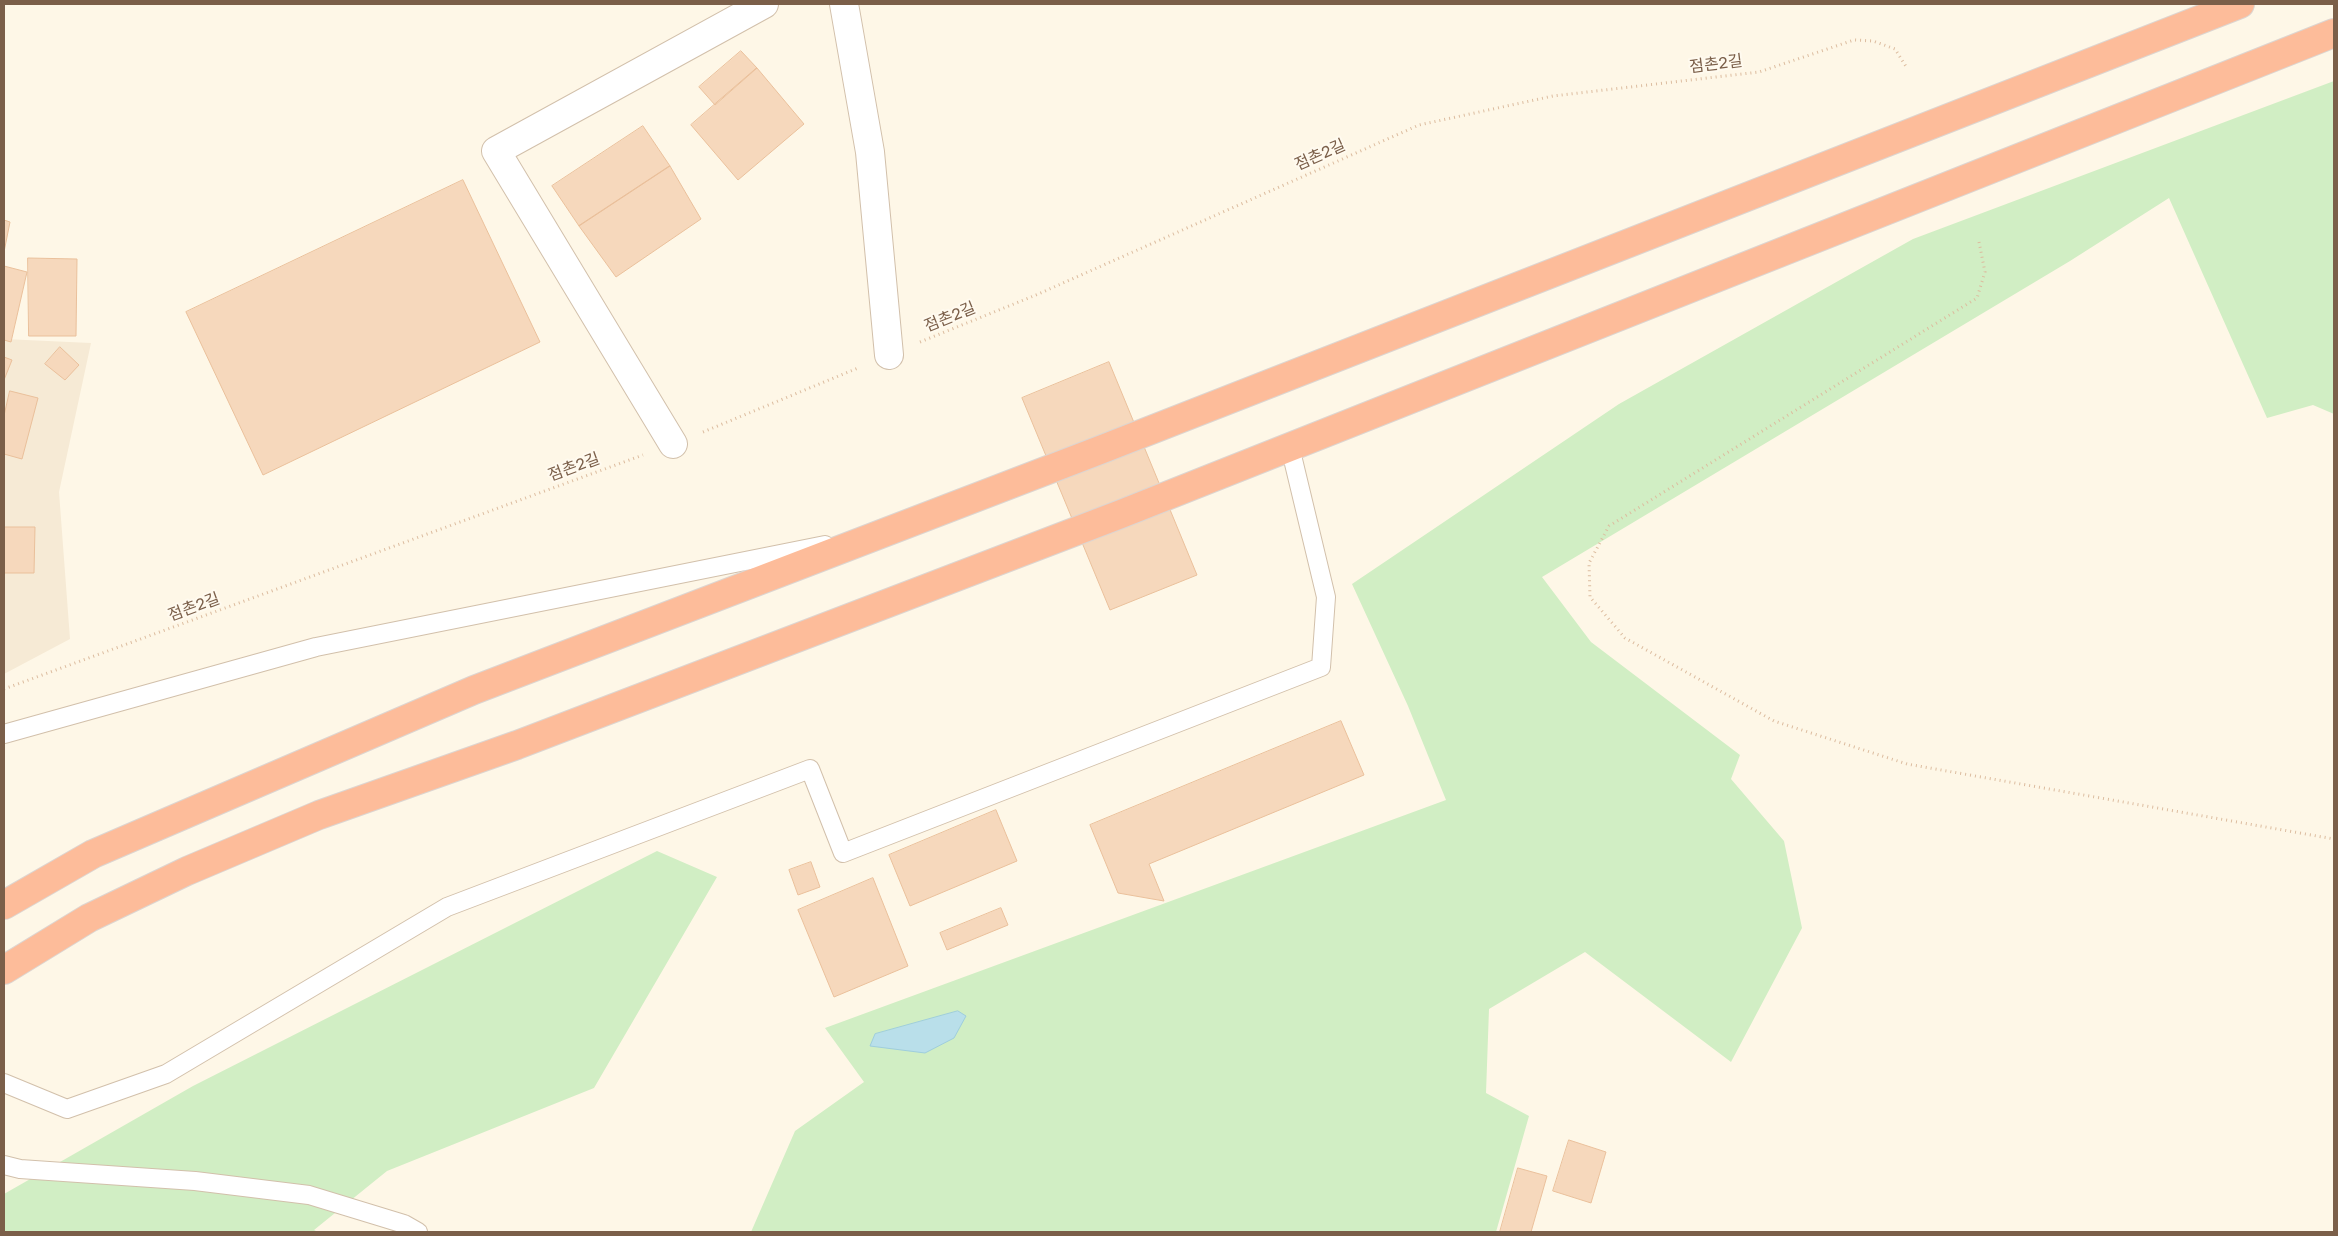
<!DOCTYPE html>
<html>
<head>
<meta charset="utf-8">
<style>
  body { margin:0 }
  #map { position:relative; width:2338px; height:1236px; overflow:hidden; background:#fef7e7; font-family:"Golos Text",sans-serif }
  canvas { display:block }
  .frame { position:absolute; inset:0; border:5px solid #7b5f49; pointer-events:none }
</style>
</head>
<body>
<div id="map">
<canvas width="2338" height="1236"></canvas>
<div class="frame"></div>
</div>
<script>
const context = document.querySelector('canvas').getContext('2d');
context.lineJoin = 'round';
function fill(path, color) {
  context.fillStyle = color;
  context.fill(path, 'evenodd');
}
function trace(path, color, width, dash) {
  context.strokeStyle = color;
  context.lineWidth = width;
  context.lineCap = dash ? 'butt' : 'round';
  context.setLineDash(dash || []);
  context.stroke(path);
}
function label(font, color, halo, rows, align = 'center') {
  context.font = font + ' "Golos Text","Noto Sans KR",sans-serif';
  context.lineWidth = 4;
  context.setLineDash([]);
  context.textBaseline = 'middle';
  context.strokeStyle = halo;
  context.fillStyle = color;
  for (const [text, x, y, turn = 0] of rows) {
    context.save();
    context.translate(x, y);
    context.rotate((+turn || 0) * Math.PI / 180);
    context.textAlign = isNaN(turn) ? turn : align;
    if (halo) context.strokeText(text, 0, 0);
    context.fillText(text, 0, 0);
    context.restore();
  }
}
fill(new Path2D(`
  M 4,339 L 91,343 L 59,492 L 70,639 L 4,674 Z`), '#f6ead5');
fill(new Path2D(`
  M 2334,81 L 2334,414 L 2313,405 L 2267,418 L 2169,198 L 2070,261 L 1542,577 L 1591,642 L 1740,755 L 1731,779 L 1784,841 L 1802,928 L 1731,1062 L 1585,952 L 1489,1009 L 1486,1093 L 1529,1116 L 1496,1232 L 751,1232 L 795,1131 L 864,1082 L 825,1028 L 1446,800 L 1408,706 L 1352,584 L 1619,404 L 1913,239 Z
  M 657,851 L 717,877 L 594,1088 L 387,1171 L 314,1230 L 318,1232 L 4,1232 L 4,1194 L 193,1086 Z`), '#d1eec4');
const water = new Path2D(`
  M 958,1011 L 966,1016 L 954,1038 L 925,1053 L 870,1046 L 875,1034 Z`);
fill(water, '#b9dfea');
trace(water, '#9fcedd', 1);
const building = new Path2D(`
  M 741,51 L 757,68 L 715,105 L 699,87 Z
  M 757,68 L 804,124 L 738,180 L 691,125 Z
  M 643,126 L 670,166 L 579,226 L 552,186 Z
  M 670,166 L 701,219 L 616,277 L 579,226 Z
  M 463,180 L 540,342 L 263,475 L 186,312 Z
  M 4,220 L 10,222 L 4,252 Z
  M 28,258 L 77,259 L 76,336 L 29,336 Z
  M 4,266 L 27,272 L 11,342 L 4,340 Z
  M 60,347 L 79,365 L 65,380 L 45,364 Z
  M 4,357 L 12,360 L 4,380 Z
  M 1109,362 L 1197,575 L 1110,610 L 1022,398 Z
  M 10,391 L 38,398 L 22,459 L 4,454 L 4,416 Z
  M 4,527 L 35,527 L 34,573 L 4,573 Z
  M 1341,721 L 1364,775 L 1149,864 L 1164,901 L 1118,893 L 1090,825 Z
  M 996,810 L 1017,861 L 910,906 L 889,855 Z
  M 811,862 L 820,887 L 798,895 L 789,870 Z
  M 873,878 L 908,966 L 834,997 L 798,910 Z
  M 1001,908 L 1008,925 L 947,950 L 940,933 Z
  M 1569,1140 L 1606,1152 L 1591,1203 L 1553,1191 Z
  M 1518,1168 L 1547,1176 L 1531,1232 L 1500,1232 Z`);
fill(building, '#f6d8bc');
trace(building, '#eac09b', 1);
const service = new Path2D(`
  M 4,734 L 316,647 L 825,545
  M 4,1083 L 67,1109 L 166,1074 L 447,907 L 810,769 L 843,853 L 1321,667 L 1326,597 L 1290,447
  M 4,1165 L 20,1169 L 195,1181 L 309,1195 L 404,1224 L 418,1232`);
const minor = new Path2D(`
  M 844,4 L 870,152 L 889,355
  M 673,444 L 496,151 L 764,4`);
const motorway = new Path2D(`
  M 4,905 L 93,854 L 474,690 L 1100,450 L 2240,4
  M 4,970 L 89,918 L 187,871 L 319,815 L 517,745 L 1121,514 L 2334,33`);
trace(service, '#d2c0ab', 20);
trace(minor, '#d2c0ab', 30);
trace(motorway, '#ddd5d0', 30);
trace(new Path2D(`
  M 1979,242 L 1985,272 L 1977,298 L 1609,526 L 1589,563 L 1590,597 L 1625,638 L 1774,721 L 1907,764 L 2334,839
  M 920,342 L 1036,295 L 1419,125 L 1553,96 L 1759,72 L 1854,40 L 1873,41 L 1895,49 L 1907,68
  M 703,432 L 858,368
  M 4,689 L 643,455`), '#dcbc9f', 3, [1, 4]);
trace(service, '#fff', 18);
trace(minor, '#fff', 28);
trace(motorway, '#fdbc9a', 28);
label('16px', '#7b5f49', '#fffaef', [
  ["점촌2길",1716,64,-7],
  ["점촌2길",1320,155,-24],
  ["점촌2길",950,317,-22],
  ["점촌2길",574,467,-20],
  ["점촌2길",194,607,-20]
]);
</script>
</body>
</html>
